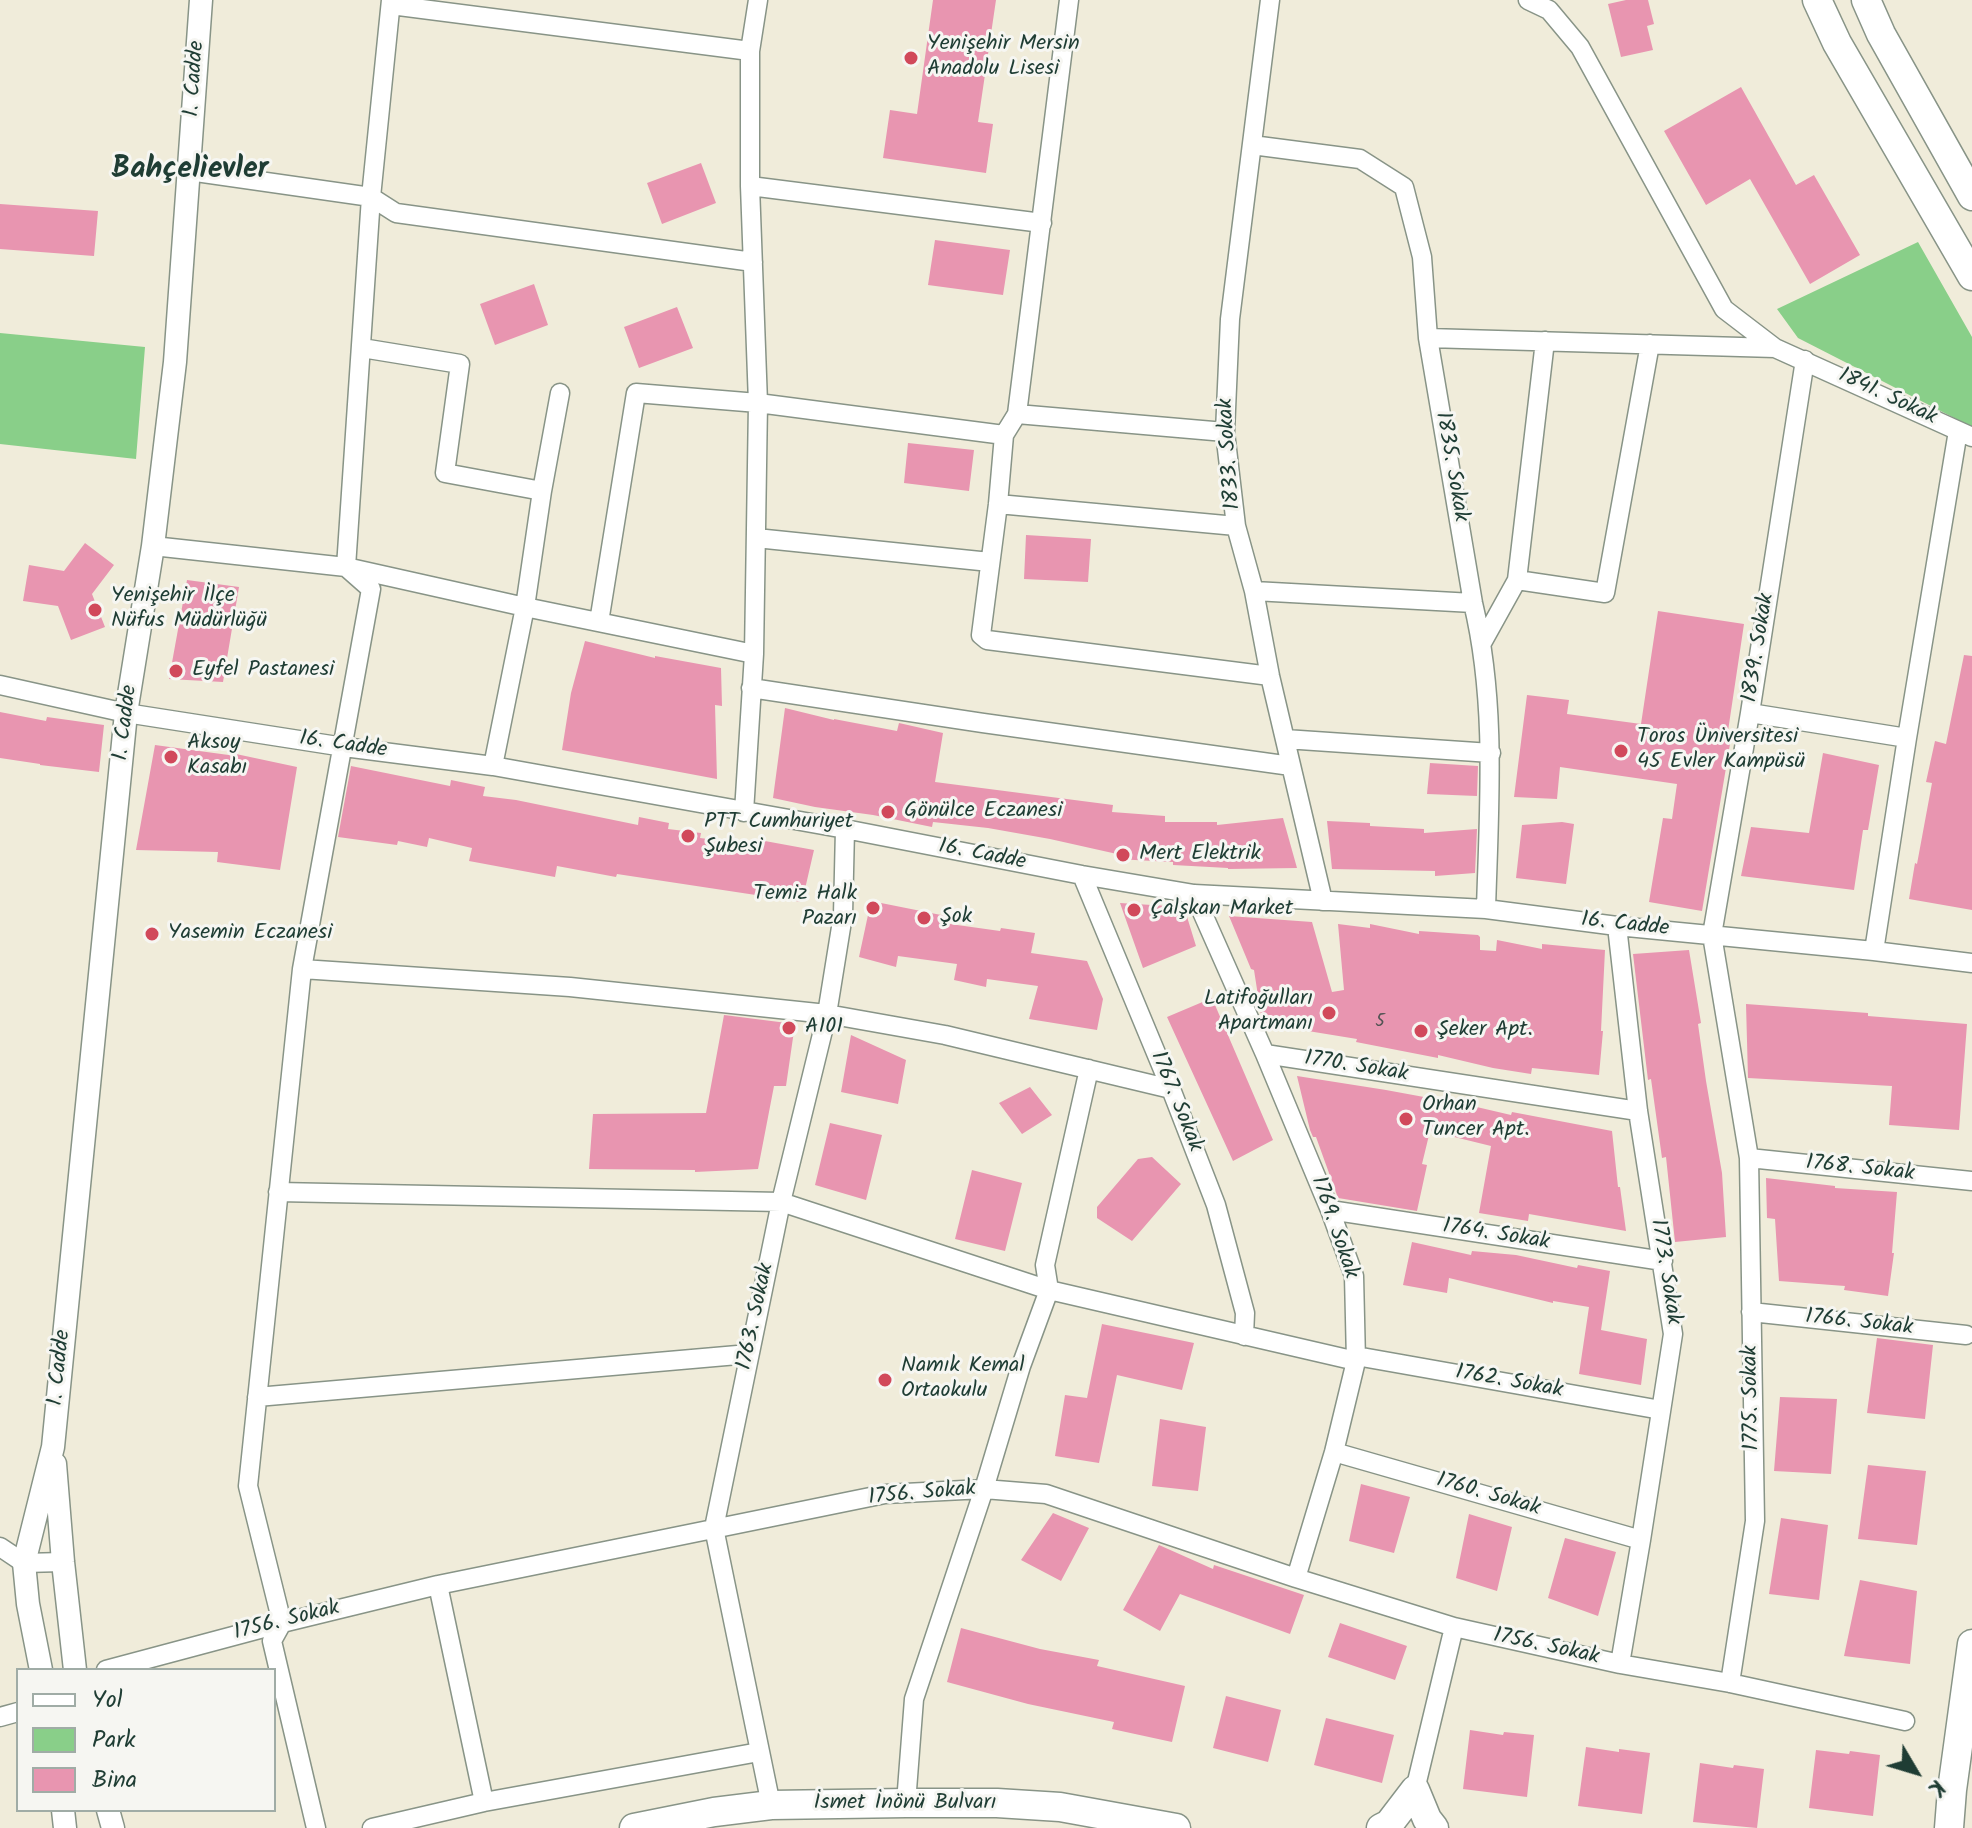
<!DOCTYPE html>
<html>
<head>
<meta charset="utf-8">
<style>
  body { margin:0 }
  #map { position:relative; width:1972px; height:1828px; overflow:hidden; background:#f0ecda; font-family:Kalam,sans-serif }
  canvas { display:block }
  .legend { position:absolute; left:16px; top:1668px; width:260px; height:144px; box-sizing:border-box; background:#f6f6f2; border:2px solid #a0aca6; margin:0; padding:10px 14px; list-style:none; font-size:24px; color:#1f3d34 }
  .legend li { display:flex; align-items:center; gap:16px; height:40px }
  .legend b { width:40px; border:2px solid #a0aca6 }
  .north { position:absolute; left:1876px; top:1732px; width:80px; height:80px; -webkit-text-stroke:6px #f6f6f2; paint-order:stroke; rotate:128deg; font-size:22px; font-weight:700; line-height:32px; text-align:center; color:#1f3d34 }
  .north::after { content:''; display:block; margin:auto; width:28px; height:36px; background:#1f3d34; clip-path:polygon(50% 0,100% 100%,50% 72%,0 100%) }
</style>
</head>
<body>
<div id="map">
<canvas width="1972" height="1828"></canvas>
<ul class="legend">
<li><b style="height:10px;background:#fff"></b>Yol</li>
<li><b style="height:22px;background:#89cf89"></b>Park</li>
<li><b style="height:22px;background:#e895b0"></b>Bina</li>
</ul>
<div class="north">K</div>
</div>
<script>
const context = document.querySelector('canvas').getContext('2d');
context.lineJoin = 'round';
function fill(path, color) {
  context.fillStyle = color;
  context.fill(path, 'evenodd');
}
function trace(path, color, width, dash) {
  context.strokeStyle = color;
  context.lineWidth = width;
  context.lineCap = dash ? 'butt' : 'round';
  context.setLineDash(dash || []);
  context.stroke(path);
}
function label(font, color, halo, rows, align = 'center') {
  context.font = font + ' Kalam,sans-serif';
  context.lineWidth = 6;
  context.setLineDash([]);
  context.textBaseline = 'middle';
  context.strokeStyle = halo;
  context.fillStyle = color;
  for (const [text, x, y, turn = 0] of rows) {
    context.save();
    context.translate(x, y);
    context.rotate((+turn || 0) * Math.PI / 180);
    context.textAlign = isNaN(turn) ? turn : align;
    if (halo) context.strokeText(text, 0, 0);
    context.fillText(text, 0, 0);
    context.restore();
  }
}
fill(new Path2D(`
  M 1918,242 L 1972,337 L 1972,427 L 1798,338 L 1777,309 Z
  M 0,333 L 145,347 L 136,459 L 0,444 Z`), '#89cf89');
fill(new Path2D(`
  M 933,0 L 996,0 L 978,122 L 993,124 L 986,173 L 883,158 L 890,110 L 917,114 Z
  M 1626,0 L 1648,0 L 1654,24 L 1647,26 L 1653,50 L 1621,57 L 1608,4 Z
  M 1741,87 L 1796,185 L 1814,175 L 1860,255 L 1810,284 L 1750,179 L 1706,205 L 1664,131 Z
  M 701,163 L 716,203 L 662,224 L 647,183 Z
  M 0,204 L 98,211 L 94,256 L 0,249 Z
  M 935,240 L 1010,250 L 1003,295 L 928,285 Z
  M 534,284 L 548,325 L 495,345 L 480,304 Z
  M 677,307 L 693,348 L 639,368 L 624,327 Z
  M 908,443 L 974,450 L 969,491 L 904,483 Z
  M 1026,535 L 1091,539 L 1088,582 L 1024,579 Z
  M 85,543 L 114,565 L 92,594 L 105,627 L 71,640 L 58,606 L 23,601 L 29,565 L 64,571 Z
  M 187,580 L 239,587 L 223,682 L 169,679 Z
  M 1658,611 L 1744,624 L 1728,731 L 1732,732 L 1702,911 L 1649,902 L 1663,818 L 1672,819 L 1677,784 L 1560,767 L 1557,799 L 1514,797 L 1527,695 L 1569,700 L 1567,714 L 1641,724 Z
  M 585,641 L 655,658 L 655,656 L 721,668 L 722,706 L 715,705 L 717,779 L 562,750 L 571,693 Z
  M 1964,655 L 1972,656 L 1972,910 L 1909,899 L 1915,863 L 1917,864 L 1932,783 L 1926,782 L 1935,741 L 1946,744 Z
  M 785,708 L 834,720 L 834,719 L 897,731 L 899,723 L 943,733 L 935,782 L 1113,805 L 1112,812 L 1165,816 L 1165,822 L 1217,822 L 1217,825 L 1283,818 L 1297,868 L 1228,869 L 1228,868 L 1173,865 L 1173,862 L 1116,859 L 1117,854 L 1050,839 L 988,828 L 933,822 L 932,827 L 873,815 L 815,807 L 773,798 Z
  M 0,712 L 46,721 L 47,717 L 104,725 L 99,772 L 40,765 L 40,764 L 0,758 Z
  M 155,745 L 236,756 L 236,754 L 297,767 L 280,870 L 217,862 L 218,852 L 136,850 Z
  M 1823,753 L 1879,765 L 1868,830 L 1863,830 L 1854,890 L 1741,876 L 1751,827 L 1809,833 Z
  M 1430,763 L 1478,766 L 1477,796 L 1427,794 Z
  M 351,766 L 450,786 L 451,780 L 485,787 L 483,796 L 516,800 L 638,825 L 639,817 L 669,823 L 668,829 L 701,833 L 700,838 L 753,845 L 754,839 L 814,850 L 802,902 L 617,874 L 616,877 L 557,866 L 555,877 L 469,861 L 472,848 L 429,838 L 427,847 L 398,841 L 397,845 L 338,837 Z
  M 1327,821 L 1370,823 L 1370,826 L 1424,829 L 1424,833 L 1477,829 L 1475,873 L 1435,876 L 1435,871 L 1332,869 Z
  M 1562,822 L 1574,824 L 1566,884 L 1516,878 L 1522,825 Z
  M 871,901 L 951,917 L 950,924 L 1000,931 L 1001,928 L 1035,933 L 1031,953 L 1087,961 L 1103,999 L 1097,1030 L 1029,1019 L 1038,986 L 987,979 L 986,987 L 954,980 L 957,964 L 898,956 L 896,967 L 859,957 Z
  M 1120,903 L 1184,907 L 1196,946 L 1143,968 Z
  M 1229,916 L 1312,922 L 1332,992 L 1344,990 L 1338,924 L 1370,928 L 1370,924 L 1419,934 L 1419,931 L 1478,935 L 1480,937 L 1480,950 L 1496,951 L 1497,940 L 1542,949 L 1542,944 L 1605,950 L 1601,1031 L 1603,1031 L 1599,1075 L 1532,1068 L 1531,1074 L 1493,1068 L 1438,1055 L 1438,1058 L 1356,1042 L 1357,1039 L 1265,1024 L 1261,1015 L 1254,970 L 1251,969 Z
  M 1689,950 L 1701,1023 L 1698,1024 L 1706,1081 L 1722,1173 L 1726,1237 L 1675,1242 L 1666,1157 L 1662,1158 L 1651,1079 L 1648,1080 L 1633,954 Z
  M 1212,998 L 1273,1140 L 1233,1161 L 1167,1017 Z
  M 1746,1004 L 1868,1013 L 1868,1016 L 1967,1024 L 1959,1130 L 1889,1125 L 1892,1086 L 1748,1078 Z
  M 724,1015 L 795,1024 L 786,1086 L 774,1086 L 758,1169 L 695,1172 L 695,1170 L 589,1169 L 593,1114 L 706,1113 Z
  M 851,1035 L 906,1060 L 898,1104 L 841,1092 Z
  M 1297,1076 L 1386,1090 L 1451,1102 L 1451,1101 L 1511,1115 L 1512,1112 L 1612,1131 L 1618,1187 L 1620,1187 L 1626,1231 L 1529,1214 L 1528,1221 L 1479,1213 L 1491,1146 L 1430,1131 L 1422,1164 L 1427,1165 L 1417,1211 L 1338,1198 L 1316,1137 L 1313,1137 L 1310,1130 Z
  M 1030,1087 L 1052,1115 L 1022,1134 L 999,1103 Z
  M 830,1123 L 882,1135 L 866,1200 L 815,1185 Z
  M 1152,1157 L 1181,1184 L 1132,1241 L 1097,1218 L 1097,1207 L 1138,1159 Z
  M 972,1170 L 1022,1183 L 1005,1251 L 955,1239 Z
  M 1766,1178 L 1835,1186 L 1835,1188 L 1897,1192 L 1892,1253 L 1894,1253 L 1888,1296 L 1844,1290 L 1845,1286 L 1779,1281 L 1775,1219 L 1767,1218 Z
  M 1412,1242 L 1471,1255 L 1472,1251 L 1516,1255 L 1577,1268 L 1578,1265 L 1610,1271 L 1601,1330 L 1647,1339 L 1641,1385 L 1579,1374 L 1589,1307 L 1553,1301 L 1553,1303 L 1449,1278 L 1447,1293 L 1403,1285 Z
  M 1102,1324 L 1194,1343 L 1182,1390 L 1117,1375 L 1099,1463 L 1055,1456 L 1065,1395 L 1087,1398 Z
  M 1877,1338 L 1933,1345 L 1925,1419 L 1867,1413 Z
  M 1780,1397 L 1837,1399 L 1831,1474 L 1774,1471 Z
  M 1160,1419 L 1206,1427 L 1198,1491 L 1152,1486 Z
  M 1868,1465 L 1926,1471 L 1917,1545 L 1858,1539 Z
  M 1361,1484 L 1410,1497 L 1394,1553 L 1349,1541 Z
  M 1053,1513 L 1089,1528 L 1061,1581 L 1021,1560 Z
  M 1469,1514 L 1512,1527 L 1497,1591 L 1456,1578 Z
  M 1781,1518 L 1828,1525 L 1819,1600 L 1769,1594 Z
  M 1565,1538 L 1616,1552 L 1598,1616 L 1548,1598 Z
  M 1159,1545 L 1213,1569 L 1214,1565 L 1304,1595 L 1290,1634 L 1180,1594 L 1160,1631 L 1123,1610 Z
  M 1860,1580 L 1917,1591 L 1910,1664 L 1844,1656 Z
  M 1340,1623 L 1407,1646 L 1395,1680 L 1328,1657 Z
  M 961,1628 L 1040,1649 L 1099,1660 L 1097,1666 L 1185,1686 L 1172,1742 L 1112,1729 L 1114,1722 L 1028,1704 L 947,1682 Z
  M 1226,1696 L 1281,1710 L 1268,1762 L 1213,1748 Z
  M 1326,1718 L 1394,1735 L 1382,1783 L 1314,1765 Z
  M 1470,1730 L 1503,1735 L 1504,1732 L 1534,1735 L 1527,1797 L 1463,1789 Z
  M 1586,1747 L 1619,1752 L 1619,1749 L 1650,1753 L 1642,1814 L 1578,1806 Z
  M 1816,1750 L 1849,1754 L 1850,1751 L 1880,1755 L 1873,1816 L 1809,1808 Z
  M 1700,1763 L 1733,1768 L 1734,1765 L 1764,1769 L 1757,1828 L 1693,1822 Z`), '#e895b0');
const minor = new Path2D(`
  M 1069,0 L 1017,414 L 1004,435 L 998,504 L 981,635 L 987,640 L 1270,676
  M 1270,0 L 1230,319 L 1225,432 L 1236,526 L 1254,591 L 1270,676 L 1323,901
  M 1528,0 L 1549,10 L 1580,47 L 1724,309 L 1775,348 L 1972,437
  M 391,5 L 750,51
  M 1252,145 L 1360,159 L 1404,187 L 1422,257 L 1428,338 L 1473,603 C 1497,703 1489,807 1486,909
  M 189,171 L 371,197 L 396,213 L 753,262
  M 750,186 L 1042,223
  M 1428,338 L 1775,348
  M 362,348 L 460,364 L 445,473 L 542,491
  M 1017,414 L 1225,432
  M 998,504 L 1236,526
  M 756,538 L 990,562
  M 153,546 L 346,567 L 525,607 L 754,654
  M 1517,580 L 1605,593 L 1650,344
  M 1254,591 L 1473,603
  M 599,622 L 636,393 L 758,403 L 1004,435
  M 1482,643 L 1517,580 L 1545,341
  M 0,685 L 126,713 L 344,747 L 493,766 L 845,829 L 1082,875 L 1194,894 L 1486,909 L 1617,926 L 1874,951 L 1972,963
  M 751,688 L 983,723 L 1291,766
  M 1750,713 L 1907,738
  M 1285,739 L 1491,753
  M 493,766 L 525,607 L 542,491 L 560,393
  M 744,812 L 754,654 L 758,403 L 750,186 L 750,51 L 758,0
  M 1082,875 L 1171,1089 L 1216,1205 L 1245,1313 L 1244,1336
  M 1194,894 L 1265,1054 L 1330,1210 L 1354,1276 L 1356,1361 L 1334,1452 L 1296,1578
  M 1617,926 L 1638,1111 L 1673,1334 L 1641,1540 L 1620,1664
  M 1874,951 L 1907,738 L 1958,431
  M 302,969 L 570,987 L 827,1014 L 945,1035 L 1171,1089
  M 1265,1054 L 1638,1111
  M 1749,1158 L 1972,1181
  M 278,1192 L 781,1202 L 1049,1290 L 1356,1361
  M 1330,1210 L 1663,1261
  M 1751,1312 L 1966,1335
  M 1356,1356 L 1661,1410
  M 257,1397 L 749,1354
  M 1334,1452 L 1641,1540
  M 0,1547 L 24,1563 L 63,1562
  M 438,1585 L 484,1802
  M 106,1670 L 282,1623 L 438,1585 L 885,1494 L 984,1489 L 1046,1494 L 1296,1578 L 1454,1627 L 1620,1664 L 1730,1683 L 1905,1721
  M 1730,1683 L 1755,1521 L 1749,1158 L 1712,935 L 1750,713 L 1805,360
  M 0,1717 L 18,1712
  M 1415,1790 L 1454,1627
  M 906,1803 L 914,1699 L 984,1489 L 1021,1366 L 1049,1290 L 1045,1265 L 1089,1069
  M 771,1805 L 714,1528 L 781,1202 L 827,1014 L 843,915 L 845,829
  M 316,1828 L 272,1641 L 282,1623 L 248,1486 L 302,969 L 371,589 L 346,567 L 371,197 L 391,0
  M 372,1828 L 484,1802 L 759,1752`);
const tertiary = new Path2D(`
  M 55,1464 L 63,1562 L 75,1670
  M 41,1670 L 28,1604 L 24,1563 L 53,1447 L 126,713 L 153,546 L 175,362 L 201,0
  M 63,1810 L 65,1828
  M 108,1810 L 113,1828`);
const primary = new Path2D(`
  M 1817,0 L 1837,43 L 1972,276
  M 1866,0 L 1881,34 L 1972,196
  M 634,1828 L 714,1812 L 771,1805 L 906,1803 L 997,1803 L 1060,1807 L 1176,1828
  M 1381,1828 L 1389,1824 L 1415,1790 L 1427,1819 L 1434,1828
  M 1949,1828 L 1952,1790 L 1972,1644`);
trace(minor, '#889487', 21);
trace(tertiary, '#889487', 25);
trace(primary, '#889487', 31);
trace(minor, '#fff', 18);
trace(tertiary, '#fff', 22);
trace(primary, '#fff', 28);
for (const [x, y, r, color] of [
  [911,58,8,"#d1495b"],
  [95,610,8,"#d1495b"],
  [176,671,8,"#d1495b"],
  [1621,751,8,"#d1495b"],
  [171,757,8,"#d1495b"],
  [888,812,8,"#d1495b"],
  [688,836,8,"#d1495b"],
  [1123,855,8,"#d1495b"],
  [873,908,8,"#d1495b"],
  [1134,910,8,"#d1495b"],
  [924,918,8,"#d1495b"],
  [152,934,8,"#d1495b"],
  [1329,1013,8,"#d1495b"],
  [789,1028,8,"#d1495b"],
  [1421,1031,8,"#d1495b"],
  [1406,1119,8,"#d1495b"],
  [885,1380,8,"#d1495b"]
]) {
  const dot = new Path2D();
  dot.arc(x, y, r, 0, 2 * Math.PI);
  context.fillStyle = color;
  context.fill(dot);
  trace(dot, '#f6f6f2', 3);
}
label('18px', '#515353', null, [
  ["5",1380,1023]
]);
label('22px', '#1f3d34', '#f6f6f2', [
  ["Yenişehir Mersin",927,45],
  ["Anadolu Lisesi",927,70],
  ["Yenişehir İlçe",111,597],
  ["Nüfus Müdürlüğü",111,622],
  ["Eyfel Pastanesi",192,671],
  ["Toros Üniversitesi",1637,738],
  ["45 Evler Kampüsü",1637,763],
  ["Aksoy",187,744],
  ["Kasabı",187,769],
  ["Gönülce Eczanesi",904,812],
  ["PTT Cumhuriyet",704,823],
  ["Şubesi",704,848],
  ["Mert Elektrik",1139,855],
  ["Temiz Halk",857,895,"right"],
  ["Pazarı",857,920,"right"],
  ["Çalşkan Market",1150,910],
  ["Şok",940,918],
  ["Yasemin Eczanesi",168,934],
  ["Latifoğulları",1313,1000,"right"],
  ["Apartmanı",1313,1025,"right"],
  ["A101",805,1028],
  ["Şeker Apt.",1437,1031],
  ["Orhan",1422,1106],
  ["Tuncer Apt.",1422,1131],
  ["Namık Kemal",901,1367],
  ["Ortaokulu",901,1392]
], 'left');
label('22px', '#1f3d34', '#f6f6f2', [
  ["1. Cadde",196,79,-86],
  ["1841. Sokak",1887,398,25],
  ["1833. Sokak",1231,454,-94],
  ["1835. Sokak",1450,467,80],
  ["1839. Sokak",1760,648,-81],
  ["1. Cadde",127,723,-83],
  ["16. Cadde",343,746,8],
  ["16. Cadde",982,856,11],
  ["16. Cadde",1625,926,6],
  ["1770. Sokak",1356,1068,9],
  ["1767. Sokak",1175,1102,68],
  ["1768. Sokak",1860,1170,6],
  ["1769. Sokak",1333,1228,71],
  ["1764. Sokak",1496,1236,9],
  ["1773. Sokak",1664,1272,81],
  ["1763. Sokak",757,1317,-78],
  ["1766. Sokak",1859,1324,6],
  ["1. Cadde",61,1368,-84],
  ["1762. Sokak",1509,1383,10],
  ["1775. Sokak",1753,1398,-91],
  ["1756. Sokak",922,1495,-5],
  ["1760. Sokak",1488,1496,16],
  ["1756. Sokak",287,1622,-14],
  ["1756. Sokak",1546,1648,12],
  ["İsmet İnönü Bulvarı",905,1804]
]);
label('bold 30px', '#1f3d34', '#f6f6f2', [
  ["Bahçelievler",190,172]
]);
</script>
</body>
</html>
